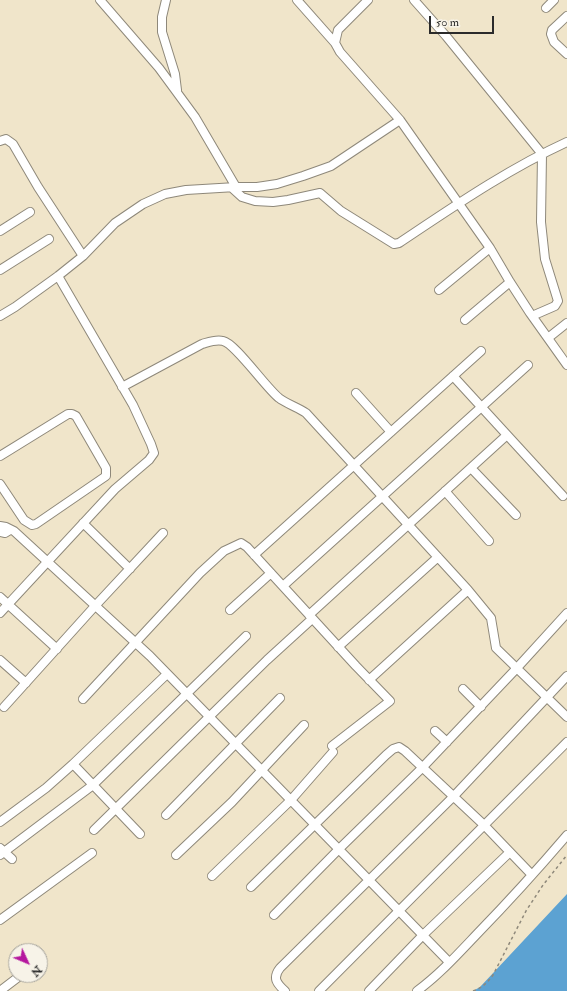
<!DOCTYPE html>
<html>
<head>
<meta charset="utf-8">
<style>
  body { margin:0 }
  #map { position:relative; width:567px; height:991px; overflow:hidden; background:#f0e5ca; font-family:"IM FELL Double Pica",serif }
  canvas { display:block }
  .north { position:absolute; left:8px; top:943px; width:40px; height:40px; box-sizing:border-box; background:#f7f3e8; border:1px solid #a5a39c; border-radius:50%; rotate:134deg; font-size:11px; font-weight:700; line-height:16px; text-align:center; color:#2b2b2b }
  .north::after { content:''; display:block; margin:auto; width:14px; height:18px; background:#b5179e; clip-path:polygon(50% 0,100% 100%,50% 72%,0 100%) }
  .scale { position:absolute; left:429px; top:16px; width:65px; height:18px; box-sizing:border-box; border:2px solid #2b2b2b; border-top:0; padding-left:5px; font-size:12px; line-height:14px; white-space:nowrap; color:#2b2b2b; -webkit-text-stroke:3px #f7f3e8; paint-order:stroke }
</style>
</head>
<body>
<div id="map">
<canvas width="567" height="991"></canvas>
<div class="north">N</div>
<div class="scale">50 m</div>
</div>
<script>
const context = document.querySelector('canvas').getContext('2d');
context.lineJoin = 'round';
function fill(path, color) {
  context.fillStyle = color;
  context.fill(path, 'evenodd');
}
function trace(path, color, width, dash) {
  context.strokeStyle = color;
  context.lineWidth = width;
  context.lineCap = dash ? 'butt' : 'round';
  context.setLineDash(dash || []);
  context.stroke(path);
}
fill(new Path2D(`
  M 567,894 L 567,991 L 473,991 L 480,987 Z`), '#5ca2d2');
const minor = new Path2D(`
  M 100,0 L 159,68 L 195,117 L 236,187
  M 166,0 L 162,17 L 162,32 L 175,74 L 177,90
  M 297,0 L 335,43
  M 414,0 L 446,36 L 542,154 L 541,222 L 545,259 L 558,301 L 555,306 L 532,316
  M 546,8 L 554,0
  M 567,16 L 552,30 L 551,34 L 554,42 L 567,54
  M 400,120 L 490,248 L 510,282 L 530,313 L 567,365
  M 0,141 L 6,139 L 13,144 L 38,187 L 83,256
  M 231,187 L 242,197 L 255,201 L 273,202 L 288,200 L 320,193 L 341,211 L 394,244 L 399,243 C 453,207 508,169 567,142
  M 0,231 L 30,212
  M 0,270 L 49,239
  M 439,290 L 490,248
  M 0,316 L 15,307 L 58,276 L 83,256 L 115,223 L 143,204 L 165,194 L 186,190 L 236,187 L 257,187 L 277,184 L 303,176 L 331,166 L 400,120 L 340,52 L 335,43 L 338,30 L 368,0
  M 465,320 L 510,282
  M 548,338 L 567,323
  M 453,376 L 563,496
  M 122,387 L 202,344 C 209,342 216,339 223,341 C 235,343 266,388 279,398 C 285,403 299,408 306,413 L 468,590 L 491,618 L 496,648 L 567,717
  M 356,393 L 391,432
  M 0,456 L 68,414 L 72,414 L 76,416 L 106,468 L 106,476 L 36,524 L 32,525 L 24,520 L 0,484
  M 471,468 L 516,515
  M 445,491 L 489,541
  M 83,523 L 130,569
  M 0,526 L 6,527 L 14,531 L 150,656 L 449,962
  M 0,532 L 5,533 L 10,530
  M 254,555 L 481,351
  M 283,586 L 528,365
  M 0,597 L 57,649
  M 230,610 L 271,573
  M 0,613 L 115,489 L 149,460 L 154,453 L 151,444 L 133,405 L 58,276
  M 309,615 L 507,435
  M 338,647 L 438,557
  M 0,660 L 26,683
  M 369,680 L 468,590
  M 463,689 L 481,707
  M 83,699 L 200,573 L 224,551 L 241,543 L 247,547 L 356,666 L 390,701 L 332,746
  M 4,707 L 95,606 L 163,533
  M 435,731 L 447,742
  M 73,764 L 140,834
  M 166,815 L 280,698
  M 0,822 L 46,788 L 73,764 L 167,674
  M 94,830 L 267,660 L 312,619
  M 0,848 L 12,859
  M 0,855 L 93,785 L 246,636
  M 176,855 L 232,802 L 304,725
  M 212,876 L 291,800 L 333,752
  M 251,887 L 386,755 L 393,749 L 399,747 L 405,751 L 484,825 L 532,875
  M 274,915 L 339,849 L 421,769 L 516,669 L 567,613
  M 0,920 L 92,853
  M 0,991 L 21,975
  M 285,991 C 277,984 272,978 280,968 L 454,796 L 567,676
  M 319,991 L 567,742
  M 369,991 L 423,935 L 510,852
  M 417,991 C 439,975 458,954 477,934 C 508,902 538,869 567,835`);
trace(minor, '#8e887a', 10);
trace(new Path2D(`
  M 473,991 C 482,988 487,983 493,975 L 526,911 L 543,885 L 567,855`), '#8e887a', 1.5, [3, 3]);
trace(minor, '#fff', 8);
</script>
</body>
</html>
